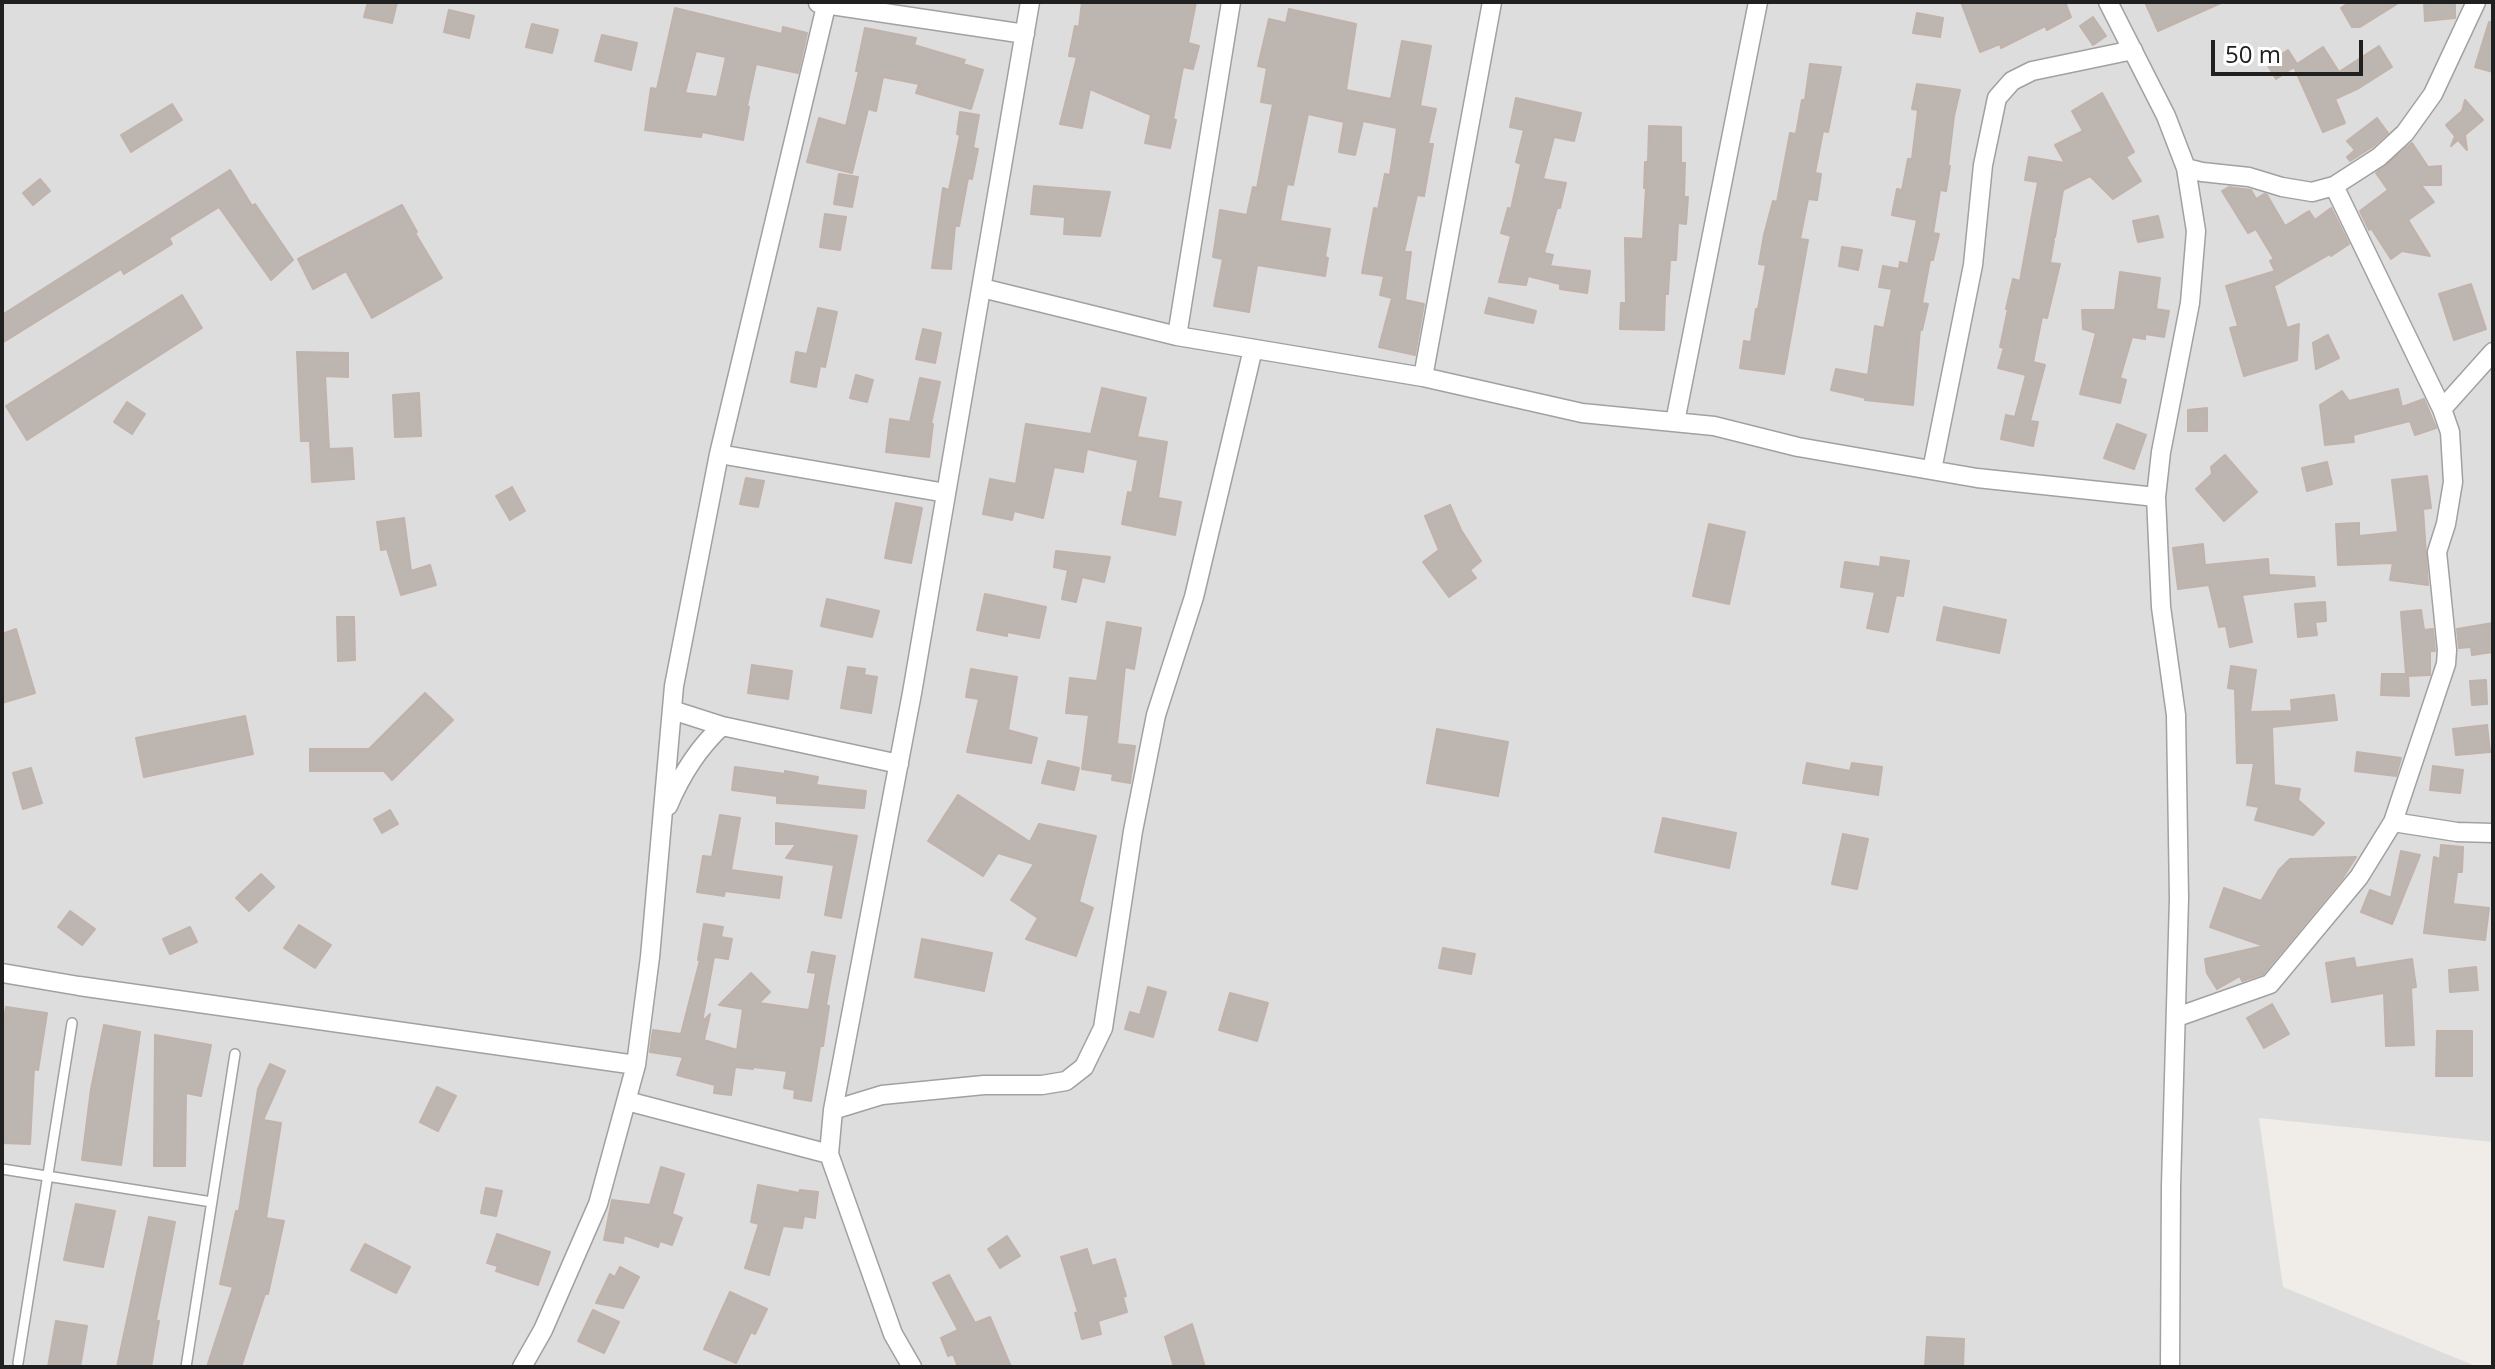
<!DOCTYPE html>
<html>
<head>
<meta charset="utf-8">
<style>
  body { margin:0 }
  #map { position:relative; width:2495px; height:1369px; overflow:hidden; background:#f0ece8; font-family:"Open Sans",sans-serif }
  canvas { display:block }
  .frame { position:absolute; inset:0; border:4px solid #202020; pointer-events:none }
  .scale { position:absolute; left:2211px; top:40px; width:152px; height:36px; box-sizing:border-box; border:4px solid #202020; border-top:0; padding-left:10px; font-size:24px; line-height:28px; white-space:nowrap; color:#202020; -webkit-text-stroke:6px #fff; paint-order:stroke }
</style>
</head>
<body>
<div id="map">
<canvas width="2495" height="1369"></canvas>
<div class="frame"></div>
<div class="scale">50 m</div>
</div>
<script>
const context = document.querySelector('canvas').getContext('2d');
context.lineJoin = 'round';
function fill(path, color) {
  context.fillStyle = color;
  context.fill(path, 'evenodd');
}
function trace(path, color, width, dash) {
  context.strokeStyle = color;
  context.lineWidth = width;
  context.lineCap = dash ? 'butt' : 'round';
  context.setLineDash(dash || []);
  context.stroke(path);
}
fill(new Path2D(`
  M 2,2 L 2493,2 L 2493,1142 L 2259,1118 L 2283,1287 L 2478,1367 L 2,1367 Z`), '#dedddd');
const building = new Path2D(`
  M 368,2 L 397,2 L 392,23 L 364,17 Z
  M 1082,2 L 1196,2 L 1188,43 L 1199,46 L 1193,69 L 1183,67 L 1173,119 L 1176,120 L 1170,148 L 1145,143 L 1151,115 L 1090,89 L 1082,128 L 1060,124 L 1077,57 L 1069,56 L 1075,26 L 1079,27 Z
  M 1961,2 L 2065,2 L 2071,17 L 2047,30 L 2045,26 L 2001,48 L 2000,44 L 1980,52 Z
  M 2145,2 L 2223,2 L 2158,31 Z
  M 2350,2 L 2400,2 L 2360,27 L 2352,27 L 2341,8 Z
  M 2424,2 L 2455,2 L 2455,18 L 2425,21 Z
  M 675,8 L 782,34 L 783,27 L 807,33 L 798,73 L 756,64 L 747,106 L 749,107 L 743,140 L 702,132 L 701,137 L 645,130 L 651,88 L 657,89 ZM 696,51 L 726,57 L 717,97 L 685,93 Z
  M 1289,9 L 1356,24 L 1346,90 L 1391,99 L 1402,41 L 1431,46 L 1420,106 L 1436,109 L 1428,144 L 1433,144 L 1424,196 L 1417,195 L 1404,252 L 1411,252 L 1405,300 L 1424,304 L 1415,355 L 1379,347 L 1392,298 L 1380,295 L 1384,276 L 1362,273 L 1374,208 L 1378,209 L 1385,174 L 1390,175 L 1397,128 L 1363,121 L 1355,155 L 1339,152 L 1344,122 L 1308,114 L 1293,185 L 1287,184 L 1280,221 L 1330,229 L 1325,257 L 1328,258 L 1325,276 L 1257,265 L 1249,312 L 1214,306 L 1223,259 L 1213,257 L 1220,210 L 1247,215 L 1253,187 L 1257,188 L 1273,104 L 1261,102 L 1267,68 L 1258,66 L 1269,19 L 1286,23 Z
  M 449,10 L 474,16 L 469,38 L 444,32 Z
  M 1917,13 L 1943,18 L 1940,37 L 1913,33 Z
  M 2093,17 L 2106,36 L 2093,45 L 2080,26 Z
  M 2489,22 L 2493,23 L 2493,72 L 2475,67 Z
  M 532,24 L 558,30 L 552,53 L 526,47 Z
  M 865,28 L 916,38 L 914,45 L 965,60 L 963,64 L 983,70 L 971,109 L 916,93 L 919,84 L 883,77 L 876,111 L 868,109 L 852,173 L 807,162 L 819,118 L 846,126 L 859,71 L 856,71 Z
  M 602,35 L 637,43 L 631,70 L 595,61 Z
  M 2379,46 L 2392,67 L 2359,88 L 2335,99 L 2345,123 L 2323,132 L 2294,67 L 2276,79 L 2267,64 L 2288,50 L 2297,64 L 2323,47 L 2339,72 Z
  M 1810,64 L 1841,67 L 1828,132 L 1823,131 L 1815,173 L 1821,174 L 1817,200 L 1808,199 L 1800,239 L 1808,240 L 1784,374 L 1740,368 L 1744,341 L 1751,342 L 1756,309 L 1758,309 L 1766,265 L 1759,264 L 1764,235 L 1773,201 L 1777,202 L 1790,133 L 1796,134 L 1802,100 L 1805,100 Z
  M 1917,84 L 1960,90 L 1954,116 L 1948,166 L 1950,166 L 1946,191 L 1940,190 L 1933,233 L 1939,234 L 1933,260 L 1930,260 L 1922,303 L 1928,304 L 1922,330 L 1920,329 L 1913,405 L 1865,400 L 1866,398 L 1831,390 L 1836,369 L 1868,375 L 1875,326 L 1884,328 L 1892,289 L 1879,287 L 1883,266 L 1899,269 L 1900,262 L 1908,264 L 1917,220 L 1892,215 L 1897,189 L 1902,190 L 1908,159 L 1912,159 L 1918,110 L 1912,109 Z
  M 2102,93 L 2134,152 L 2126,157 L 2141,181 L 2113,199 L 2090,176 L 2063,190 L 2055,237 L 2049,241 L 2054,240 L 2050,263 L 2060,264 L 2047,318 L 2042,317 L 2033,362 L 2045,365 L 2030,421 L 2038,422 L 2033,446 L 2001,439 L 2006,415 L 2015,417 L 2026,375 L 1998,368 L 2004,348 L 2000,347 L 2008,309 L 2006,309 L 2013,279 L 2020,281 L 2038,182 L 2025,180 L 2029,157 L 2065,163 L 2055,145 L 2083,131 L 2072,111 Z
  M 1516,98 L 1581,113 L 1574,141 L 1554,137 L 1543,179 L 1566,183 L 1560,208 L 1557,208 L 1544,253 L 1553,255 L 1550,266 L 1590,271 L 1587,293 L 1560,289 L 1560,284 L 1528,276 L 1526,285 L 1499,282 L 1511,236 L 1501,233 L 1508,208 L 1511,209 L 1521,164 L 1516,162 L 1524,130 L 1510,127 Z
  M 2465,100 L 2483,120 L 2465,135 L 2467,150 L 2458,140 L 2451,146 L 2455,136 L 2446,125 L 2462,111 Z
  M 172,104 L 182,120 L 131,152 L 121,135 Z
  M 960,112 L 979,115 L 973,148 L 978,149 L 972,179 L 968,178 L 959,226 L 955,226 L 951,269 L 932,268 L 943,188 L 949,190 L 960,135 L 957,134 Z
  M 2377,118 L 2388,133 L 2372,147 L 2350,161 L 2347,157 L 2355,150 L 2347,141 Z
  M 1649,126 L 1681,127 L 1681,163 L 1685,163 L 1684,197 L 1688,197 L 1686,224 L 1678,223 L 1676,260 L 1670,260 L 1668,294 L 1665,294 L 1664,330 L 1620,329 L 1621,303 L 1626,303 L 1625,238 L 1643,239 L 1646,188 L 1644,188 L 1645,162 L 1648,162 Z
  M 2412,143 L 2428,167 L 2441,166 L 2441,185 L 2421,185 L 2434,202 L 2408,220 L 2430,256 L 2402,251 L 2391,259 L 2371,228 L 2369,230 L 2360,211 L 2388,190 L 2376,173 Z
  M 230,170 L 252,206 L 255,204 L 293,260 L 271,280 L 219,207 L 169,238 L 172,244 L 124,274 L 121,269 L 2,343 L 2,315 Z
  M 839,174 L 858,177 L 852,207 L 834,204 Z
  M 40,179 L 50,191 L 33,205 L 23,193 Z
  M 1034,186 L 1110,192 L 1100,236 L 1064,234 L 1065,217 L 1031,214 Z
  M 2229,187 L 2251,190 L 2256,199 L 2264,194 L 2267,195 L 2285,226 L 2309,211 L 2315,220 L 2331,208 L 2349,244 L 2331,256 L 2330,254 L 2274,286 L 2287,328 L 2299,324 L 2297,360 L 2244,376 L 2230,328 L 2238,326 L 2226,286 L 2275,271 L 2270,261 L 2274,259 L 2256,229 L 2248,233 L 2222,191 Z
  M 402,205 L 417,232 L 415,233 L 442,278 L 372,318 L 346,271 L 313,289 L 298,259 Z
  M 825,214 L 846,217 L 840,250 L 820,247 Z
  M 2158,216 L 2163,237 L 2138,242 L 2133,221 Z
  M 1842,247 L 1862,250 L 1858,270 L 1839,266 Z
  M 2120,272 L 2160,278 L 2156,309 L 2169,311 L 2164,337 L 2145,334 L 2145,339 L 2132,337 L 2120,378 L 2126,380 L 2120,403 L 2080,394 L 2096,333 L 2083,329 L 2082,310 L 2115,310 Z
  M 2471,284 L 2486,329 L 2454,340 L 2439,294 Z
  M 182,295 L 202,328 L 27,440 L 6,406 Z
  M 1489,298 L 1536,311 L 1533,323 L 1485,313 Z
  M 818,308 L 837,312 L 825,367 L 820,366 L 816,387 L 791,382 L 796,352 L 807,354 Z
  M 923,329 L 941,333 L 935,363 L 916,359 Z
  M 2328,335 L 2339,358 L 2316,369 L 2313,343 Z
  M 297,352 L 348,353 L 348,377 L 325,376 L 329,449 L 352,448 L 354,479 L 312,482 L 310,441 L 301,441 Z
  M 856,375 L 873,380 L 867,402 L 850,398 Z
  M 920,378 L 940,382 L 931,424 L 933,424 L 929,457 L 886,452 L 890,419 L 910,422 Z
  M 1102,388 L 1146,398 L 1137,437 L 1167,442 L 1158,498 L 1181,502 L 1175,535 L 1122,524 L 1128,492 L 1132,493 L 1138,460 L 1087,449 L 1083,472 L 1054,467 L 1043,518 L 1014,511 L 1012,520 L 983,514 L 990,479 L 1016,484 L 1026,424 L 1091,434 Z
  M 2398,389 L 2402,407 L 2424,399 L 2436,428 L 2415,435 L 2410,421 L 2353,435 L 2354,442 L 2325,445 L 2320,405 L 2342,391 L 2349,401 Z
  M 419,393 L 421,436 L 395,437 L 393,395 Z
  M 127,402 L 145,414 L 132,434 L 114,422 Z
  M 2207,408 L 2207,431 L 2188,431 L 2188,410 Z
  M 2117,424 L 2146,435 L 2134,469 L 2104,458 Z
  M 2225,455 L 2257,492 L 2224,521 L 2196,489 L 2212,474 L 2211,467 Z
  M 2327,462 L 2332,484 L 2307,491 L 2302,468 Z
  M 2427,476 L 2431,508 L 2423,509 L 2428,585 L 2390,580 L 2393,563 L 2338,565 L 2336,524 L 2359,523 L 2359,536 L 2398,532 L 2392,480 Z
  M 746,478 L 764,481 L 758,507 L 740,504 Z
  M 512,487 L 525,511 L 510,520 L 496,496 Z
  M 896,503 L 922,508 L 911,563 L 885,558 Z
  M 1450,505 L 1461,530 L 1481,561 L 1470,570 L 1476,578 L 1449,597 L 1423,562 L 1439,550 L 1425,516 Z
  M 404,518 L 411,571 L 430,565 L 436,585 L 401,595 L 387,549 L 381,550 L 377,522 Z
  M 1709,524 L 1745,532 L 1729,604 L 1693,596 Z
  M 2203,544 L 2205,565 L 2268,559 L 2269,575 L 2314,577 L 2315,586 L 2242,595 L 2252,642 L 2230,647 L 2226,626 L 2219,627 L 2209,585 L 2178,589 L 2173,548 Z
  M 1056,551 L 1110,557 L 1104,582 L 1082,577 L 1076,602 L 1062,599 L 1068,570 L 1054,567 Z
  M 1881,557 L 1909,561 L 1903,596 L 1896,595 L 1888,632 L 1867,628 L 1875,592 L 1841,587 L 1845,562 L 1880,567 Z
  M 985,594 L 1046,607 L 1039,638 L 1007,632 L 1007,636 L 977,630 Z
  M 827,599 L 879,611 L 872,637 L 821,626 Z
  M 2325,602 L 2326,621 L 2315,622 L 2317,635 L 2298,637 L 2295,604 Z
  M 1944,607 L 2006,620 L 1999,653 L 1937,640 Z
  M 2421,610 L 2424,630 L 2433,629 L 2435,651 L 2430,651 L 2430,675 L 2408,676 L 2409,696 L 2381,695 L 2382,674 L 2406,674 L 2401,612 Z
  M 337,617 L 354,617 L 355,660 L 338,661 Z
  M 1107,622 L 1141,628 L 1134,669 L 1125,667 L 1117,744 L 1135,746 L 1130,783 L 1112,780 L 1113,774 L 1082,769 L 1089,715 L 1066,713 L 1070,678 L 1097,681 Z
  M 2493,623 L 2493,652 L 2472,655 L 2471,647 L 2459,648 L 2457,629 Z
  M 16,629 L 35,693 L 2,703 L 2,634 Z
  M 752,665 L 792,671 L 788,699 L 748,693 Z
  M 2231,666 L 2256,670 L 2250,712 L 2292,711 L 2291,700 L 2334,695 L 2337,720 L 2272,727 L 2274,785 L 2300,789 L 2298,800 L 2324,823 L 2313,835 L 2255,820 L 2259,807 L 2247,805 L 2254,763 L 2237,763 L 2235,689 L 2228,688 Z
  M 848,667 L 865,669 L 864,675 L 877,677 L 871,713 L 841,708 Z
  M 971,669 L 1017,677 L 1008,730 L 1037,738 L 1031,763 L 967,752 L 979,699 L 966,697 Z
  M 2486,680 L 2487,704 L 2472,705 L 2470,681 Z
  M 425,693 L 453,720 L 392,780 L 384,771 L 310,771 L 310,749 L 369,749 Z
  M 245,716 L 253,754 L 144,777 L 136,738 Z
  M 2487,725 L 2490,752 L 2456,755 L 2453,729 Z
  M 1437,729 L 1508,742 L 1498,796 L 1427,783 Z
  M 2357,752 L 2401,758 L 2396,776 L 2355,771 Z
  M 1048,761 L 1079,768 L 1074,790 L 1042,783 Z
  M 1807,763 L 1850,771 L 1852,763 L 1882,767 L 1878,795 L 1803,783 Z
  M 2433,766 L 2463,770 L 2460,793 L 2430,790 Z
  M 735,767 L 785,774 L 785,771 L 818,777 L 816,785 L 866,791 L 864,808 L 777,803 L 777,796 L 732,790 Z
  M 31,768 L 42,803 L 23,809 L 13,773 Z
  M 958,795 L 1030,842 L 1039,824 L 1096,836 L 1079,902 L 1093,908 L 1076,956 L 1026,939 L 1038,918 L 1011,900 L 1034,864 L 998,853 L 983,876 L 928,841 Z
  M 390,810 L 398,824 L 382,833 L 374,819 Z
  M 720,815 L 740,818 L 731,870 L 782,877 L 779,898 L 725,891 L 724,896 L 697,892 L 703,856 L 712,857 Z
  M 1663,818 L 1736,833 L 1729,868 L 1655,852 Z
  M 776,823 L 857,836 L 841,918 L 825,915 L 834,865 L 786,858 L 796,844 L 776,844 Z
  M 1843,834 L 1868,839 L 1857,889 L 1832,884 Z
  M 2441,845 L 2463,847 L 2462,872 L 2457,872 L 2453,904 L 2489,908 L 2485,940 L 2424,933 L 2434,857 L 2440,859 Z
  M 2401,851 L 2420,855 L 2392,924 L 2361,912 L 2370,890 L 2391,898 Z
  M 2356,857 L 2342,879 L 2263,974 L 2242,981 L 2240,976 L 2217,989 L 2207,973 L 2205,959 L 2264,946 L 2210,927 L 2224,888 L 2261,901 L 2279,870 L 2290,859 Z
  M 261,874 L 274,887 L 249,911 L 236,898 Z
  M 70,911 L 95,929 L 82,945 L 58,927 Z
  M 704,924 L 723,927 L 721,937 L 732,939 L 728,959 L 714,957 L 702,1022 L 710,1014 L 704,1040 L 737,1050 L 743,1009 L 719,1005 L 751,973 L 770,992 L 759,1003 L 809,1010 L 816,973 L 808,972 L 812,952 L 835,956 L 826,1005 L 829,1006 L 823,1046 L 820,1046 L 811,1101 L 794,1098 L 795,1090 L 784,1088 L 787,1071 L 753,1067 L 753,1069 L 735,1067 L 731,1095 L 714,1093 L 715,1085 L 677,1075 L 683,1057 L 650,1052 L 653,1030 L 681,1034 L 700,960 L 698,960 Z
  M 299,925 L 331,945 L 315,968 L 284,948 Z
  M 190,927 L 197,942 L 170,954 L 163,939 Z
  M 922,939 L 992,953 L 984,991 L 915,977 Z
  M 1443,948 L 1475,954 L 1471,974 L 1439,968 Z
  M 2354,958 L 2356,968 L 2412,959 L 2416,987 L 2411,988 L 2414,1045 L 2386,1046 L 2384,993 L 2332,1002 L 2326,963 Z
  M 2476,967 L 2478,990 L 2450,992 L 2449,970 Z
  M 1148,987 L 1166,992 L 1153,1037 L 1125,1029 L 1130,1012 L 1140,1015 Z
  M 1230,993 L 1268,1003 L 1257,1041 L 1219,1030 Z
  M 2272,1004 L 2289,1034 L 2264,1048 L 2247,1018 Z
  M 6,1007 L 47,1013 L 38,1070 L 34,1069 L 30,1144 L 2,1143 L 2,1033 Z
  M 104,1025 L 140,1032 L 121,1165 L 82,1160 L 91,1089 Z
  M 2437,1031 L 2472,1031 L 2472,1076 L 2436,1076 Z
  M 155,1035 L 211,1045 L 201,1096 L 186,1093 L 185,1166 L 154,1166 Z
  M 270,1064 L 285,1071 L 263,1120 L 281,1123 L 266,1218 L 284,1221 L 268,1294 L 265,1294 L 241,1367 L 207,1367 L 233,1287 L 220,1284 L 236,1211 L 239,1211 L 258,1089 Z
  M 437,1087 L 456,1096 L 438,1131 L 420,1122 Z
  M 661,1167 L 684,1174 L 672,1214 L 682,1218 L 672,1245 L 660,1241 L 658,1247 L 624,1235 L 623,1243 L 604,1240 L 612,1200 L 650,1205 Z
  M 758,1185 L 799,1193 L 800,1190 L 818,1192 L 815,1218 L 804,1216 L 802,1228 L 783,1226 L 769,1275 L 745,1268 L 759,1224 L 751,1222 Z
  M 486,1188 L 502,1191 L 496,1216 L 481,1213 Z
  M 76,1204 L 115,1211 L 103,1267 L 64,1260 Z
  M 149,1217 L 175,1222 L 156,1320 L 159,1321 L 151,1367 L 117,1367 Z
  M 497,1234 L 550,1252 L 538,1285 L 496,1271 L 498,1266 L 487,1263 Z
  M 1007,1236 L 1020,1256 L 1000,1268 L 988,1249 Z
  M 365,1244 L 410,1267 L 396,1293 L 351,1270 Z
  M 1087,1249 L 1092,1266 L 1115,1259 L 1126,1296 L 1123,1297 L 1127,1312 L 1098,1321 L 1101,1334 L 1082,1339 L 1075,1313 L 1078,1312 L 1061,1257 Z
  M 620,1267 L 639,1277 L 623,1308 L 596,1303 L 610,1274 L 615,1277 Z
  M 949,1275 L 975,1323 L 990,1317 L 1011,1367 L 958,1367 L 953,1354 L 948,1356 L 941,1338 L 958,1330 L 933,1283 Z
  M 730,1292 L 767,1309 L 755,1334 L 751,1332 L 736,1363 L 704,1349 Z
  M 593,1310 L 619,1322 L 604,1353 L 578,1341 Z
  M 56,1321 L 87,1326 L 80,1367 L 48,1367 Z
  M 1192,1324 L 1205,1367 L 1174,1367 L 1165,1337 Z
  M 1927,1337 L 1964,1339 L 1963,1367 L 1925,1367 Z`);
fill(building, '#bdb5b0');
trace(building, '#c1b2ab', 2);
const service = new Path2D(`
  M 2,1169 L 212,1202
  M 18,1363 L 72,1023
  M 186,1367 L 235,1054`);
const minor = new Path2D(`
  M 2108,2 L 2166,116 L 2186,168 L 2196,231 L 2190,303 L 2161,452 L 2156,497 L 2161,607 L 2176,715 L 2179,898 L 2171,1186 L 2170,1367
  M 818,3 L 1025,34
  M 2186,168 L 2202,172 L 2249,177 L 2282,187 L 2312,192 L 2334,186 L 2379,157 L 2405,133 L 2433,94 L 2476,2
  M 2334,186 L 2442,409
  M 982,288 L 1177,336 L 1423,377 L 1582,413 L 1714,426 L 1798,447 L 1977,478 L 2156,497
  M 1177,336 L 1231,2
  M 1423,377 L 1492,2
  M 1675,422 L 1758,2
  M 719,454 L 946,493
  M 1932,470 L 1973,265 L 1983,165 L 1997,98 L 2012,81 L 2032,71 L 2133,50
  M 672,710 L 722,726 L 899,764
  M 668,806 C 681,775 697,749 722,726
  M 2393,822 L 2457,832 L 2493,833
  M 2,973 L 79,986 L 636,1065
  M 2177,1017 L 2270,984 L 2359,877 L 2393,822 L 2446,664 L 2447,650 L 2437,552 L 2446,524 L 2453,482 L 2450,432 L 2442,409 L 2493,352
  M 627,1101 L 829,1154
  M 833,1110 L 882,1095 L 984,1085 L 1042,1085 L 1066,1081 L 1084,1067 L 1103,1028 L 1133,831 L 1156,715 L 1194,597 L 1253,349
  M 522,1367 L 543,1330 L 598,1204 L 636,1065 L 650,957 L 674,686 L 719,454 L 827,2
  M 912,1367 L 893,1334 L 829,1154 L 833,1110 L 912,693 L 1030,2`);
trace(service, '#a1a1a1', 12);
trace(minor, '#a1a1a1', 21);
trace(service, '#fff', 9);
trace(minor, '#fff', 18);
</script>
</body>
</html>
